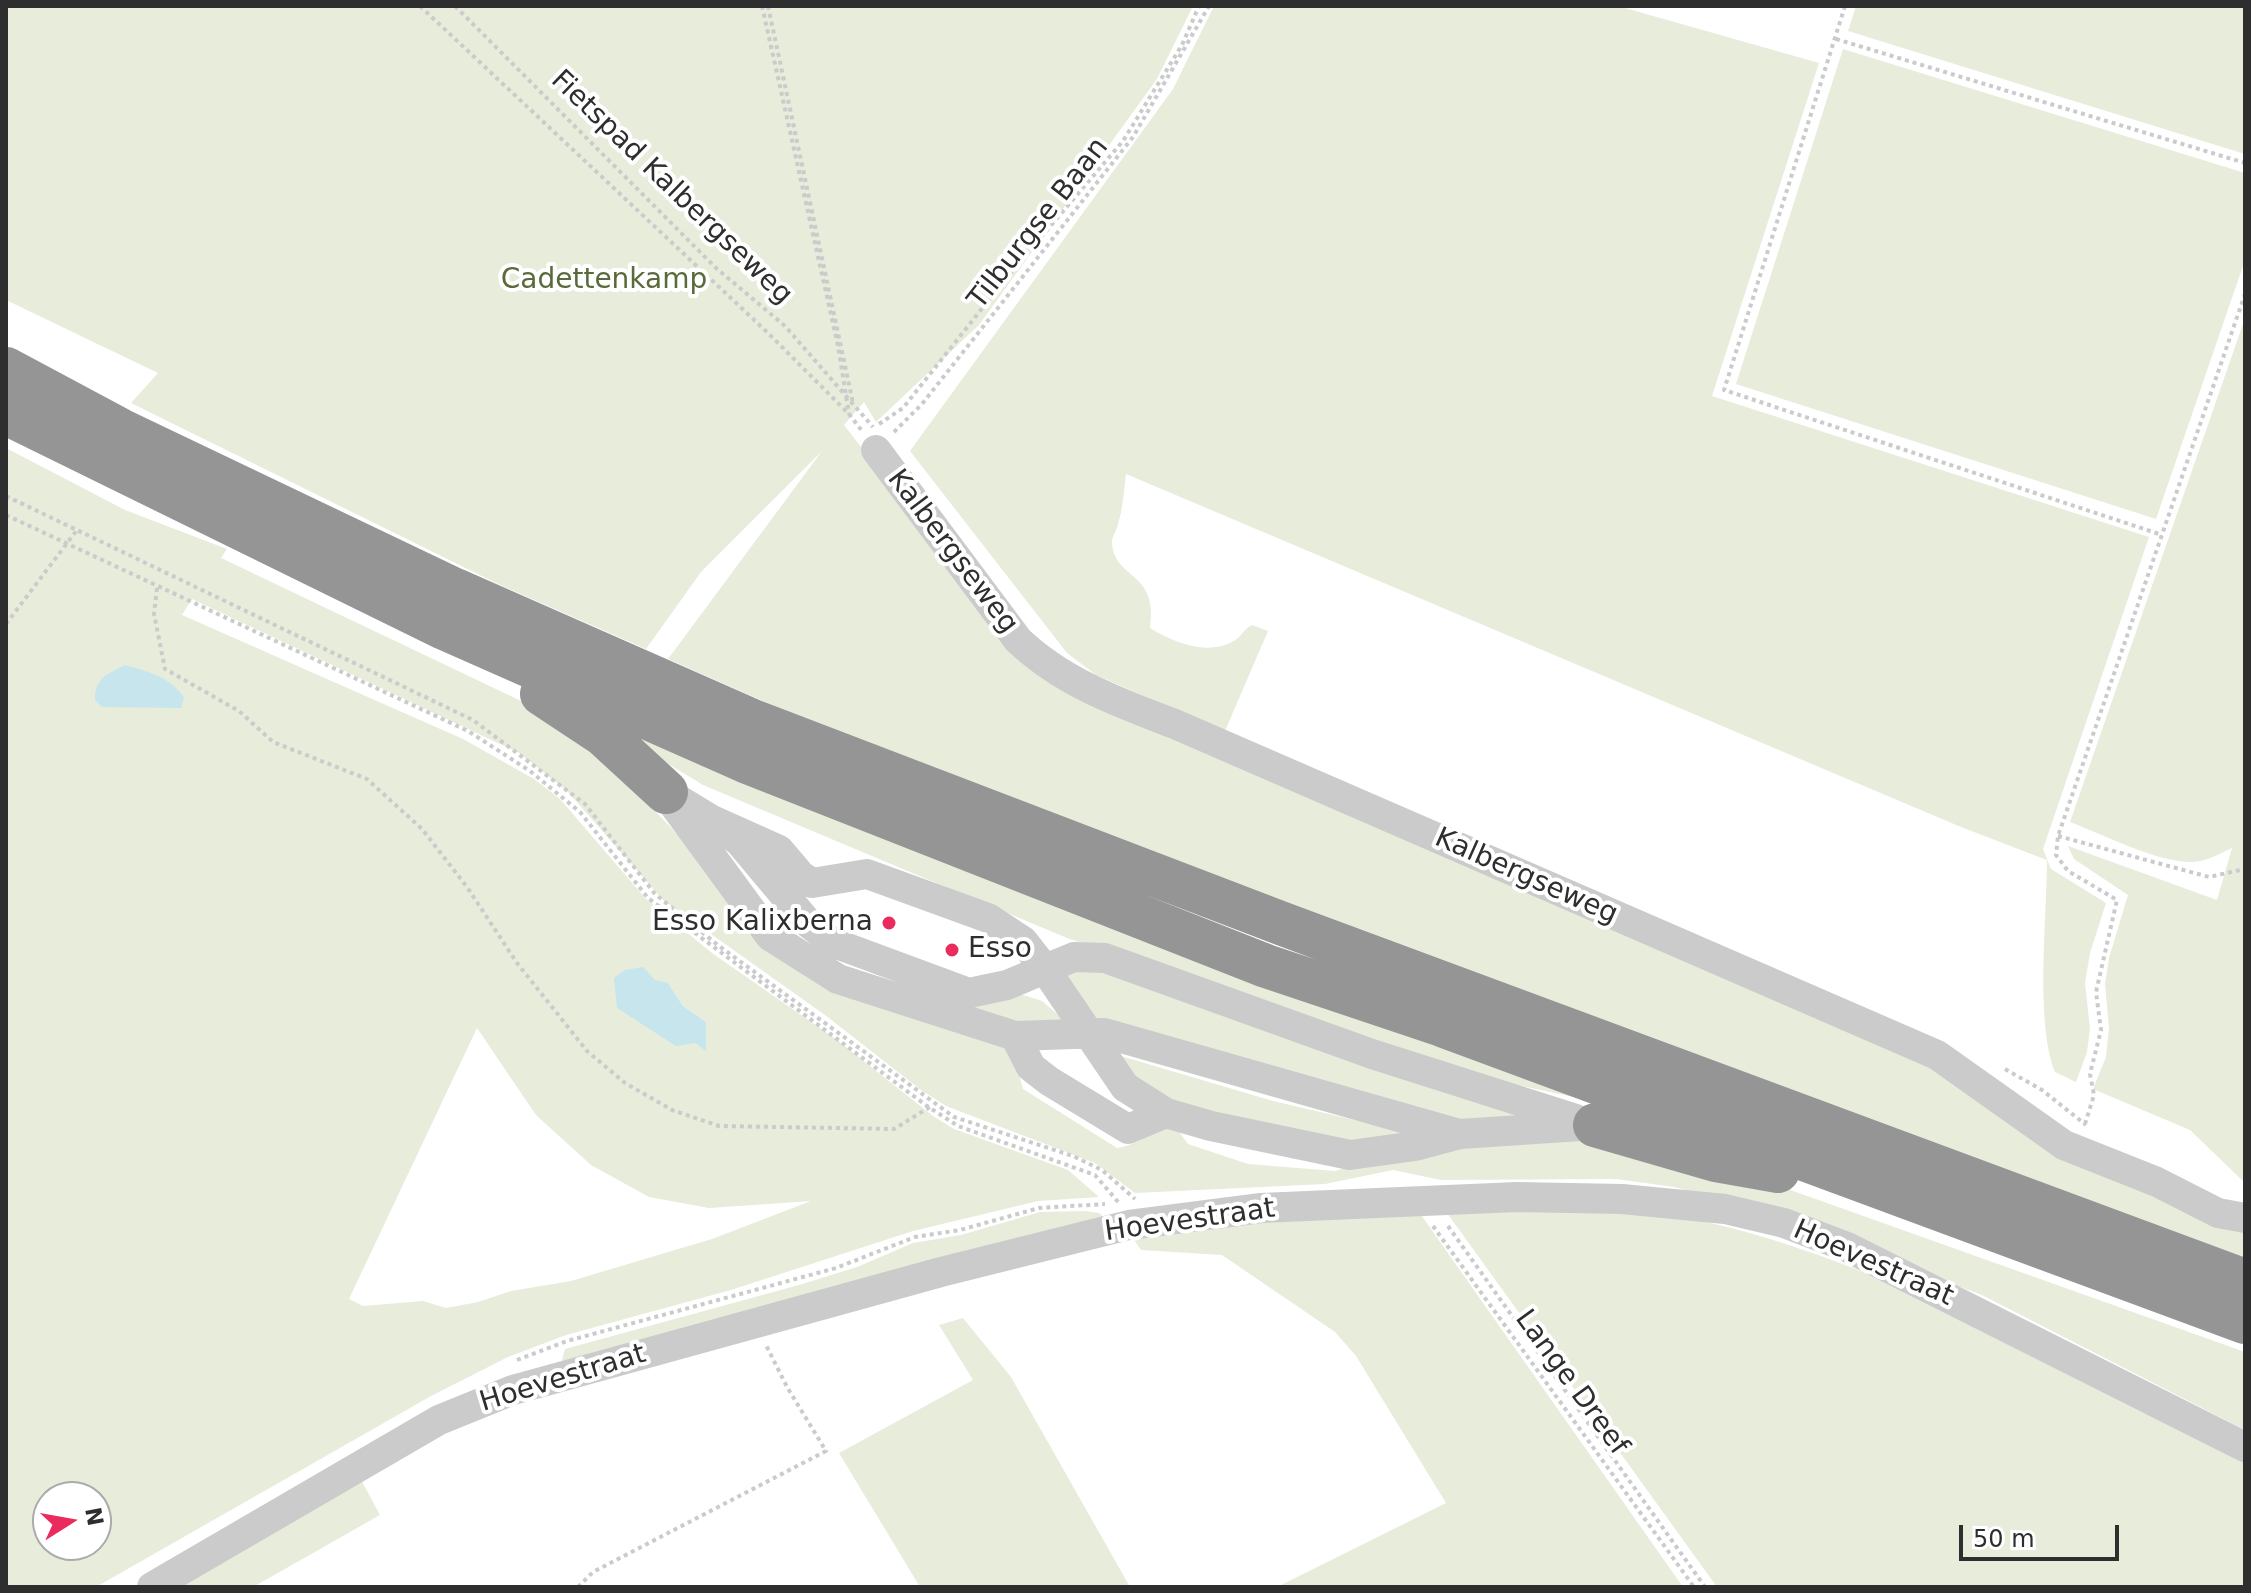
<!DOCTYPE html>
<html>
<head>
<meta charset="utf-8">
<style>
  body { margin:0 }
  #map { position:relative; width:2251px; height:1593px; overflow:hidden; background:#fff; font-family:"DejaVu Sans",sans-serif }
  canvas { display:block }
  .frame { position:absolute; inset:0; border:8px solid #2e2e2e; pointer-events:none }
  .north { position:absolute; left:32px; top:1481px; width:80px; height:80px; box-sizing:border-box; background:#fff; border:2px solid #ababab; border-radius:50%; rotate:79deg; font-size:22px; font-weight:700; line-height:32px; text-align:center; color:#2e2e2e }
  .north::after { content:''; display:block; margin:auto; width:28px; height:36px; background:#e92c5d; clip-path:polygon(50% 0,100% 100%,50% 72%,0 100%) }
  .scale { position:absolute; left:1959px; top:1525px; width:160px; height:36px; box-sizing:border-box; border:4px solid #2e2e2e; border-top:0; padding-left:10px; font-size:24px; line-height:28px; white-space:nowrap; color:#2e2e2e; -webkit-text-stroke:6px #fff; paint-order:stroke }
</style>
</head>
<body>
<div id="map">
<canvas width="2251" height="1593"></canvas>
<div class="frame"></div>
<div class="north">N</div>
<div class="scale">50 m</div>
</div>
<script>
const context = document.querySelector('canvas').getContext('2d');
context.lineJoin = 'round';
function fill(path, color) {
  context.fillStyle = color;
  context.fill(path, 'evenodd');
}
function trace(path, color, width, dash) {
  context.strokeStyle = color;
  context.lineWidth = width;
  context.lineCap = dash ? 'butt' : 'round';
  context.setLineDash(dash || []);
  context.stroke(path);
}
function label(font, color, halo, rows, align = 'center') {
  context.font = font + ' "DejaVu Sans",sans-serif';
  context.lineWidth = 8;
  context.setLineDash([]);
  context.textBaseline = 'middle';
  context.strokeStyle = halo;
  context.fillStyle = color;
  for (const [text, x, y, turn = 0] of rows) {
    context.save();
    context.translate(x, y);
    context.rotate((+turn || 0) * Math.PI / 180);
    context.textAlign = isNaN(turn) ? turn : align;
    if (halo) context.strokeText(text, 0, 0);
    context.fillText(text, 0, 0);
    context.restore();
  }
}
fill(new Path2D(`
  M 6,6 L 1193,6 L 1157,79 L 979,325 L 876,422 L 864,402 L 844,425 L 1014,645 L 1935,1063 L 2040,1140 L 2245,1218 L 2245,1264 L 1712,1066 L 772,705 L 668,659 L 822,451 L 701,572 L 646,649 L 498,584 L 131,403 L 158,373 L 6,300 Z
  M 1214,6 L 1618,6 L 1819,63 L 1712,396 L 2149,537 L 2043,849 L 2051,869 L 2106,903 L 2090,953 L 2085,983 L 2090,1029 L 2087,1052 L 2076,1082 L 2055,1072 C 2035,1022 2047,917 2047,860 L 1961,827 L 1126,474 C 1124,490 1123,508 1118,524 C 1117,530 1112,536 1112,542 C 1113,580 1159,570 1150,628 C 1174,643 1212,658 1238,638 C 1243,633 1246,628 1252,625 L 1268,631 L 1225,731 L 1096,675 L 1067,653 L 910,451 L 1173,89 Z
  M 1856,6 L 2245,6 L 2245,154 L 1848,31 Z
  M 1843,49 L 2245,173 L 2245,260 L 2156,519 L 1736,384 Z
  M 2245,318 L 2245,1183 L 2190,1130 L 2093,1089 L 2106,1057 L 2109,1028 L 2105,984 L 2109,958 L 2128,895 L 2074,859 L 2068,846 L 2217,900 L 2232,848 C 2219,854 2206,862 2190,862 C 2154,861 2104,835 2070,822 Z
  M 6,448 L 125,510 L 227,549 L 221,558 L 519,700 L 574,736 L 637,792 L 779,941 L 1012,1051 L 1023,1089 L 1117,1148 C 1134,1146 1155,1131 1174,1125 L 1188,1144 L 1248,1164 L 1335,1171 L 1382,1156 L 1573,1128 L 1782,1187 L 2245,1352 L 2245,1430 L 1982,1295 L 1729,1201 L 1674,1187 L 1616,1179 L 1441,1180 L 1393,1170 L 1325,1184 L 1135,1193 L 1095,1163 L 946,1106 L 921,1090 L 825,1015 L 663,900 L 567,791 L 519,753 L 192,599 L 182,615 L 463,739 L 534,779 L 560,799 L 646,899 L 712,953 L 837,1040 L 933,1116 L 954,1129 L 1068,1170 L 1099,1197 L 1038,1201 L 913,1231 L 731,1290 L 566,1335 L 508,1357 L 431,1396 L 96,1587 L 6,1587 ZM 668,983 L 683,1006 L 706,1022 L 706,1050 L 695,1043 ZM 477,1028 L 536,1115 L 591,1165 L 649,1197 L 709,1208 L 811,1201 L 712,1239 L 571,1281 L 511,1291 L 478,1302 L 446,1308 L 423,1301 L 363,1306 L 349,1299 ZM 48,1497 L 96,1497 L 96,1545 L 48,1545 Z
  M 573,706 L 1592,1101 L 1489,1079 L 1067,938 L 703,785 Z
  M 1110,967 L 1523,1117 L 1477,1125 L 1090,1018 L 1055,972 Z
  M 1017,993 L 1042,1001 L 1070,1025 L 1028,1029 L 941,1002 Z
  M 1114,1054 L 1273,1101 L 1423,1136 L 1365,1148 L 1293,1136 L 1139,1093 Z
  M 1442,1206 C 1526,1207 1615,1202 1697,1220 C 1885,1260 2074,1374 2245,1461 L 2245,1587 L 1717,1587 Z
  M 1085,1211 L 1099,1213 L 1107,1220 L 560,1368 L 565,1349 L 799,1285 L 857,1267 L 913,1243 L 961,1235 L 1040,1212 Z
  M 1419,1212 L 1683,1587 L 1277,1587 L 1446,1503 L 1356,1356 L 1335,1332 L 1222,1255 L 1141,1250 L 1128,1231 Z
  M 963,1318 L 1011,1377 L 1130,1587 L 920,1587 L 839,1453 L 973,1380 L 939,1325 Z
  M 359,1476 L 380,1515 L 253,1587 L 173,1587 Z`), '#e7ecdb');
fill(new Path2D(`
  M 125,665 C 146,671 172,677 184,698 L 181,708 L 102,707 L 95,700 C 95,678 107,674 125,665 Z
  M 643,967 L 655,980 L 668,983 L 683,1006 L 706,1022 L 706,1051 L 695,1043 L 676,1046 L 617,1008 L 614,978 L 625,970 Z`), '#c7e5ec');
trace(new Path2D(`
  M 420,6 L 767,332 L 849,414 L 862,431
  M 455,6 L 716,268 L 785,326 L 873,427
  M 762,6 L 838,346 L 849,414
  M 768,6 L 853,403
  M 1845,6 L 1724,390 L 2162,535
  M 1836,39 L 2245,163
  M 879,424 L 903,408 L 1007,277 L 1123,141 L 1182,45 L 1199,6
  M 894,432 L 922,404 L 1133,137 L 1209,6
  M 6,496 L 473,720 L 585,804 L 655,894 L 719,946 L 954,1117 L 1073,1156 L 1102,1170 L 1135,1199
  M 6,515 L 468,731 L 530,771 L 580,812 L 648,898 L 927,1106 L 958,1126 L 1095,1175 L 1119,1203
  M 157,588 L 154,614 L 165,669 L 239,711 L 273,742 L 367,779 L 422,829 L 467,887 L 517,963 L 587,1051 L 625,1083 L 672,1110 L 719,1126 L 894,1129 L 930,1107
  M 6,624 L 77,530
  M 2058,836 L 2209,877 L 2245,869
  M 2005,1069 L 2042,1090 L 2086,1125
  M 2085,1124 L 2094,1095 L 2090,1074 L 2101,1030 L 2096,992 L 2117,900 L 2068,871 L 2056,855 L 2058,836 L 2245,294
  M 1433,1226 L 1694,1587
  M 1448,1226 L 1705,1587
  M 517,1360 L 567,1341 L 836,1268 L 915,1237 L 960,1230 L 1039,1208 L 1105,1204
  M 578,1587 L 593,1572 L 826,1451 L 787,1387 L 766,1345`), '#cbcbcb', 4, [4, 4]);
trace(new Path2D(`
  M 876,450 L 1018,640 C 1063,683 1120,703 1177,725 L 1937,1055 L 2064,1145 L 2157,1182 L 2218,1213 L 2245,1218
  M 666,792 L 712,820 L 779,850 L 801,876 L 812,883 L 867,874 L 988,918 L 1023,941 L 1045,969 L 1074,957 L 1105,958 L 1372,1054 L 1576,1119
  M 671,801 L 770,936 L 838,979 L 1015,1036 L 1104,1033 L 1459,1134
  M 712,820 L 740,842 L 807,922 L 834,943 L 969,993 L 1007,985 L 1045,969 L 1125,1087 L 1166,1113 L 1211,1126 L 1350,1155 L 1415,1146 L 1460,1134 L 1595,1125
  M 1015,1036 L 1031,1067 L 1049,1081 L 1128,1129 L 1166,1113
  M 152,1587 L 439,1420 L 513,1390 L 941,1272 L 1129,1225 L 1261,1208 L 1517,1197 L 1622,1199 L 1725,1209 L 1784,1223 L 1847,1247 L 2245,1447`), '#cbcbcb', 30);
trace(new Path2D(`
  M 6,369 L 120,430 L 455,590 L 750,720 L 1283,924 L 2245,1281
  M 6,413 L 444,628 L 745,761 L 1266,966 L 1442,1025 L 2245,1322
  M 542,694 L 604,735 L 666,792
  M 1595,1125 L 1716,1160 L 1778,1171`), '#959595', 44);
for (const [x, y, r, color] of [
  [889,923,8,"#e92c5d"],
  [952,950,8,"#e92c5d"]
]) {
  const dot = new Path2D();
  dot.arc(x, y, r, 0, 2 * Math.PI);
  context.fillStyle = color;
  context.fill(dot);
  trace(dot, '#fff', 3);
}
label('28px', '#2e2e2e', '#fff', [
  ["Fietspad Kalbergseweg",671,188,44],
  ["Tilburgse Baan",1039,224,-52],
  ["Kalbergseweg",952,552,53],
  ["Kalbergseweg",1526,877,24],
  ["Hoevestraat",1190,1221,-8],
  ["Hoevestraat",1873,1264,24],
  ["Hoevestraat",563,1379,-17],
  ["Lange Dreef",1571,1383,54]
]);
label('28px', '#5a6a3a', '#fff', [
  ["Cadettenkamp",604,281]
]);
label('28px', '#2e2e2e', '#fff', [
  ["Esso Kalixberna",873,923],
  ["Esso",968,950,"left"]
], 'right');
</script>
</body>
</html>
